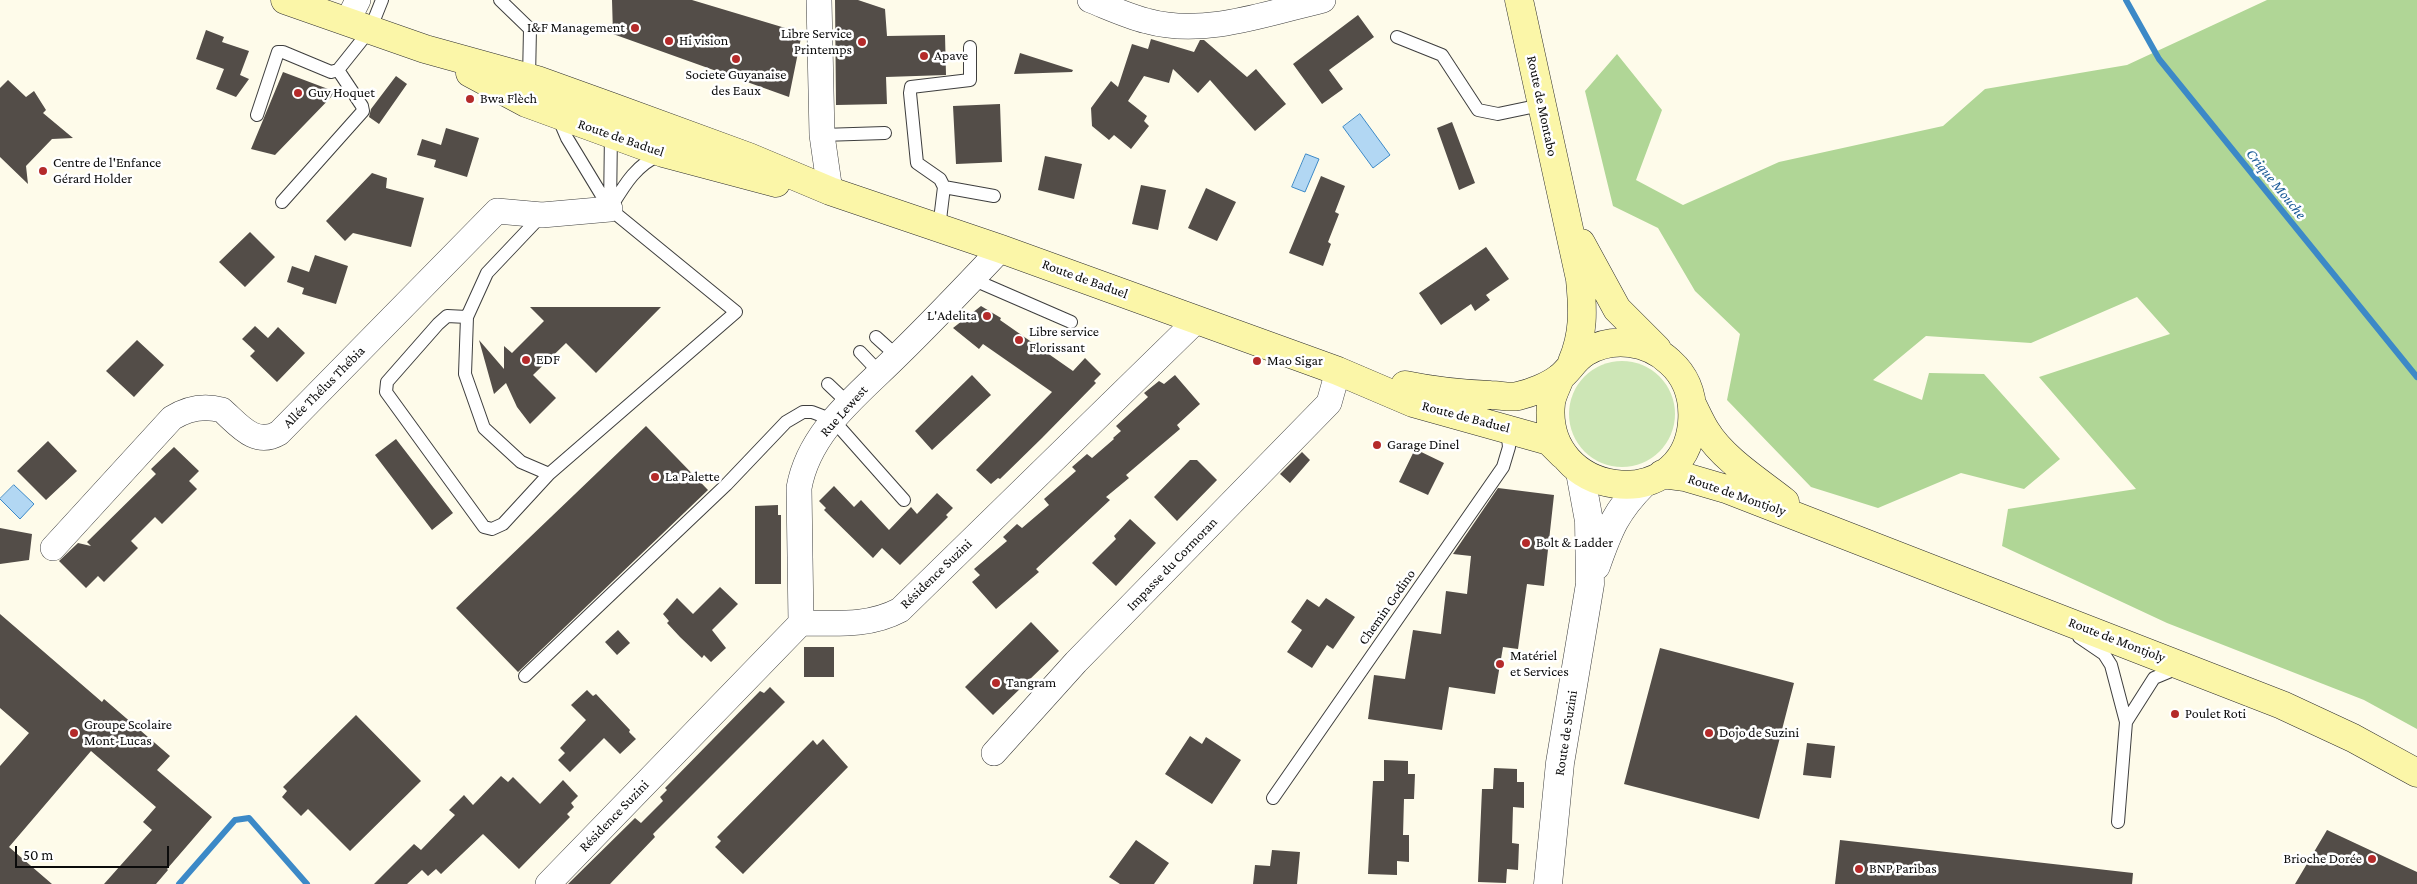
<!DOCTYPE html>
<html>
<head>
<meta charset="utf-8">
<style>
  body { margin:0 }
  #map { position:relative; width:2417px; height:884px; overflow:hidden; background:#fefbea; font-family:"Crimson Pro",serif }
  canvas { display:block }
  .scale { position:absolute; left:15px; top:846px; width:154px; height:22px; box-sizing:border-box; border:2px solid #0b0b0b; border-top:0; padding-left:6px; font-size:15px; line-height:18px; white-space:nowrap; color:#0b0b0b; -webkit-text-stroke:4px #fff; paint-order:stroke }
</style>
</head>
<body>
<div id="map">
<canvas width="2417" height="884"></canvas>
<div class="scale">50 m</div>
</div>
<script>
const context = document.querySelector('canvas').getContext('2d');
context.lineJoin = 'round';
function fill(path, color) {
  context.fillStyle = color;
  context.fill(path, 'evenodd');
}
function trace(path, color, width, dash) {
  context.strokeStyle = color;
  context.lineWidth = width;
  context.lineCap = dash ? 'butt' : 'round';
  context.setLineDash(dash || []);
  context.stroke(path);
}
function label(font, color, halo, rows, align = 'center') {
  context.font = font + ' "Crimson Pro",serif';
  context.lineWidth = 5;
  context.setLineDash([]);
  context.textBaseline = 'middle';
  context.strokeStyle = halo;
  context.fillStyle = color;
  for (const [text, x, y, turn = 0] of rows) {
    context.save();
    context.translate(x, y);
    context.rotate((+turn || 0) * Math.PI / 180);
    context.textAlign = isNaN(turn) ? turn : align;
    if (halo) context.strokeText(text, 0, 0);
    context.fillText(text, 0, 0);
    context.restore();
  }
}
fill(new Path2D(`
  M1569 414a53 53 0 1 1 106 0a53 53 0 1 1-106 0Z`), '#cde6b6');
fill(new Path2D(`
  M 2267,0 L 2417,0 L 2417,729 L 2364,700 L 2167,623 L 2002,546 L 2008,509 L 2136,489 L 2039,377 L 2170,334 L 2137,297 L 2031,343 L 1926,336 L 1873,380 L 1922,400 L 1929,373 L 1984,374 L 2060,459 L 2024,489 L 1961,473 L 1878,508 L 1811,487 L 1727,400 L 1740,334 L 1695,291 L 1658,228 L 1613,206 L 1585,91 L 1617,54 L 1662,110 L 1636,180 L 1683,205 L 1779,162 L 1943,126 L 1985,89 L 2127,65 Z`), '#b0d696');
const water = new Path2D(`
  M 1360,114 L 1390,155 L 1373,168 L 1343,127 Z
  M 1306,154 L 1319,159 L 1305,192 L 1292,187 Z
  M 14,485 L 34,504 L 20,519 L 0,499 Z`);
fill(water, '#b2d7f3');
trace(water, '#3c89c7', 1);
trace(new Path2D(`
  M 2126,0 L 2159,59 L 2417,377
  M 179,884 L 235,820 L 249,818 L 307,884`), '#3c89c7', 6);
fill(new Path2D(`
  M 612,0 L 692,0 L 802,33 L 789,97 L 613,34 Z
  M 835,0 L 858,0 L 885,9 L 887,36 L 945,35 L 946,75 L 886,77 L 887,104 L 836,105 Z
  M 1358,15 L 1374,37 L 1329,70 L 1343,89 L 1322,104 L 1293,64 Z
  M 206,30 L 224,37 L 222,42 L 249,51 L 240,75 L 249,79 L 236,97 L 216,89 L 224,69 L 196,59 Z
  M 1151,39 L 1194,52 L 1200,40 L 1204,40 L 1247,77 L 1256,69 L 1286,104 L 1255,131 L 1210,80 L 1198,93 L 1173,69 L 1169,83 L 1144,76 L 1128,101 L 1147,116 L 1144,121 L 1149,126 L 1131,149 L 1114,135 L 1109,140 L 1092,126 L 1091,108 L 1111,81 L 1118,87 L 1132,44 L 1148,49 Z
  M 1020,53 L 1073,70 L 1072,72 L 1014,74 Z
  M 283,72 L 336,92 L 275,155 L 251,149 Z
  M 396,76 L 407,84 L 379,124 L 369,117 L 371,109 Z
  M 8,80 L 26,97 L 34,91 L 46,110 L 43,113 L 73,138 L 52,139 L 26,166 L 28,184 L 0,157 L 0,88 Z
  M 1000,104 L 1002,162 L 956,164 L 953,106 Z
  M 1452,122 L 1475,183 L 1459,190 L 1437,128 Z
  M 446,128 L 479,138 L 467,177 L 434,167 L 436,160 L 417,155 L 422,139 L 441,145 Z
  M 1045,156 L 1082,164 L 1074,199 L 1038,190 Z
  M 372,173 L 387,178 L 386,188 L 424,198 L 411,247 L 353,233 L 345,241 L 326,221 Z
  M 1321,176 L 1345,186 L 1335,212 L 1339,214 L 1328,242 L 1331,244 L 1323,266 L 1289,253 Z
  M 1141,185 L 1166,190 L 1158,230 L 1132,224 Z
  M 1206,188 L 1236,202 L 1217,241 L 1188,228 Z
  M 250,232 L 275,257 L 245,287 L 219,262 Z
  M 1486,247 L 1509,279 L 1486,295 L 1490,300 L 1475,311 L 1471,304 L 1441,325 L 1419,293 Z
  M 315,255 L 348,266 L 336,304 L 302,294 L 304,288 L 287,282 L 292,266 L 309,272 Z
  M 981,306 L 1001,318 L 1000,320 L 1073,371 L 1085,358 L 1101,374 L 1094,381 L 1096,383 L 1042,438 L 1000,479 L 998,478 L 991,484 L 976,470 L 1052,392 L 983,344 L 979,349 L 953,328 Z
  M 530,307 L 661,307 L 596,373 L 566,343 L 533,375 L 556,398 L 530,424 L 517,407 L 506,383 L 494,394 L 479,340 L 504,369 L 504,346 L 512,353 L 544,321 Z
  M 255,326 L 268,338 L 278,327 L 305,353 L 277,382 L 250,356 L 255,351 L 242,339 Z
  M 137,340 L 164,365 L 134,397 L 106,371 Z
  M 972,375 L 991,395 L 932,450 L 915,431 Z
  M 1175,375 L 1200,404 L 1177,425 L 1180,429 L 1126,475 L 1129,478 L 1106,497 L 1110,500 L 1036,569 L 1039,572 L 996,609 L 972,582 L 980,575 L 974,569 L 1007,541 L 1003,537 L 1017,524 L 1022,528 L 1049,505 L 1044,499 L 1076,471 L 1072,467 L 1087,454 L 1092,458 L 1114,439 L 1113,438 L 1121,431 L 1116,426 L 1148,397 L 1144,393 L 1159,381 L 1164,384 Z
  M 646,426 L 708,490 L 518,672 L 456,608 Z
  M 396,439 L 453,513 L 432,530 L 375,455 Z
  M 48,441 L 77,471 L 46,500 L 17,471 Z
  M 174,447 L 199,471 L 189,481 L 197,489 L 162,524 L 155,517 L 131,541 L 138,548 L 104,582 L 98,576 L 86,588 L 59,561 L 78,543 L 91,546 L 87,542 L 156,474 L 151,469 Z
  M 1415,449 L 1444,463 L 1428,495 L 1399,482 Z
  M 1302,452 L 1310,460 L 1290,483 L 1280,474 Z
  M 1190,460 L 1197,460 L 1217,480 L 1177,521 L 1154,497 Z
  M 834,486 L 854,507 L 861,500 L 889,530 L 911,507 L 917,514 L 937,493 L 953,508 L 946,515 L 948,517 L 900,565 L 882,548 L 873,558 L 824,510 L 826,508 L 819,501 Z
  M 1498,488 L 1554,495 L 1544,586 L 1527,584 L 1518,649 L 1503,647 L 1495,694 L 1449,687 L 1442,730 L 1368,719 L 1374,675 L 1405,679 L 1413,630 L 1441,634 L 1446,591 L 1467,594 L 1471,556 L 1453,554 Z
  M 778,505 L 778,515 L 781,515 L 781,584 L 755,584 L 755,506 Z
  M 1130,519 L 1156,543 L 1116,586 L 1092,563 L 1116,539 L 1114,536 Z
  M 0,528 L 32,534 L 29,560 L 0,564 Z
  M 720,587 L 738,604 L 712,630 L 726,648 L 711,662 L 704,655 L 702,658 L 680,637 L 667,623 L 669,621 L 663,614 L 677,598 L 693,614 Z
  M 1326,598 L 1355,617 L 1333,649 L 1327,645 L 1312,668 L 1287,652 L 1302,630 L 1291,622 L 1307,599 L 1319,607 Z
  M 0,614 L 102,702 L 104,699 L 170,756 L 157,770 L 212,817 L 167,869 L 168,870 L 156,884 L 104,884 L 152,830 L 143,822 L 156,807 L 91,751 L 9,847 L 52,884 L 0,884 L 0,766 L 29,733 L 0,708 Z
  M 1031,622 L 1059,651 L 993,715 L 965,687 Z
  M 618,630 L 630,643 L 617,655 L 605,642 Z
  M 804,647 L 834,647 L 834,677 L 804,677 Z
  M 1660,648 L 1794,683 L 1759,819 L 1624,784 Z
  M 770,687 L 785,702 L 653,834 L 655,837 L 610,884 L 568,884 L 635,818 L 641,823 L 663,801 L 660,797 L 667,790 L 665,788 L 760,691 L 764,693 Z
  M 587,690 L 593,696 L 596,694 L 630,730 L 629,732 L 636,739 L 620,754 L 604,738 L 570,772 L 558,760 L 565,753 L 560,748 L 586,720 L 571,705 Z
  M 356,715 L 421,781 L 350,851 L 308,809 L 301,816 L 282,797 L 287,791 L 283,787 Z
  M 1190,736 L 1202,744 L 1206,737 L 1241,760 L 1212,804 L 1165,774 Z
  M 823,739 L 848,767 L 743,874 L 715,847 L 721,841 L 717,837 L 813,740 L 817,745 Z
  M 1807,743 L 1835,746 L 1831,778 L 1803,775 Z
  M 1384,760 L 1408,761 L 1408,774 L 1415,774 L 1414,799 L 1404,799 L 1403,835 L 1409,835 L 1409,862 L 1397,861 L 1397,875 L 1368,874 L 1373,781 L 1384,781 Z
  M 1494,768 L 1517,769 L 1517,782 L 1524,782 L 1524,808 L 1513,807 L 1512,843 L 1519,844 L 1518,870 L 1507,869 L 1506,883 L 1478,882 L 1482,789 L 1493,789 Z
  M 501,776 L 508,782 L 513,777 L 540,804 L 563,780 L 578,796 L 571,803 L 574,807 L 567,814 L 570,817 L 519,869 L 483,834 L 441,874 L 436,869 L 428,876 L 422,870 L 407,884 L 374,884 L 414,844 L 421,850 L 455,815 L 449,810 L 464,795 L 473,805 Z
  M 2327,830 L 2417,872 L 2417,884 L 2295,884 Z
  M 1136,840 L 1169,863 L 1154,884 L 1120,884 L 1109,877 Z
  M 1840,840 L 2133,873 L 2132,884 L 1835,884 Z
  M 1272,850 L 1300,852 L 1297,884 L 1253,884 L 1255,865 L 1270,866 Z`), '#534d48');
const service = new Path2D(`
  M 500,0 L 530,29 L 529,78
  M 1397,37 L 1442,55 L 1478,110 L 1498,114 L 1541,105
  M 257,115 L 278,52 L 283,52 L 331,72 L 338,70 L 370,30 L 382,0
  M 822,135 L 885,133
  M 944,187 L 994,196
  M 282,202 L 363,111 L 362,106 L 338,70
  M 611,207 C 625,184 636,165 661,154
  M 610,209 L 611,132
  M 542,215 L 487,273 L 467,317 L 465,374 L 484,428 L 521,462 L 549,474
  M 939,228 L 944,187 L 940,179 L 917,163 L 910,93 L 911,87 L 970,80 L 970,47
  M 972,279 L 1071,322
  M 467,317 L 447,316 L 438,324 L 387,382 L 386,392 L 484,527 L 492,529 L 503,524 L 549,474 L 736,312 L 610,209 L 567,138 L 558,117
  M 876,337 L 897,356
  M 860,352 L 880,373
  M 828,384 L 848,403
  M 2079,637 L 2104,654 L 2111,665 L 2126,722 L 2118,822
  M 525,676 L 726,485 L 786,422 L 803,412 L 812,412 L 833,420 L 904,500
  M 2126,722 L 2154,678 L 2178,668
  M 1273,798 L 1503,467 L 1509,447 L 1507,429`);
const minor = new Path2D(`
  M 819,0 L 822,135 L 830,191
  M 1090,0 C 1108,7 1127,16 1147,21 C 1204,37 1268,13 1323,0
  M 347,22 L 358,0
  M 53,548 L 172,418 C 188,408 204,405 222,410 C 239,425 255,447 279,433 L 497,211 L 542,215 L 610,209
  M 801,623 L 799,488 C 809,431 858,395 897,356 C 933,321 967,285 1001,249
  M 994,753 L 1076,662 L 1329,403 L 1338,371
  M 548,884 L 801,623 C 835,623 868,627 900,610 L 1197,320`);
const tertiary = new Path2D(`
  M 1596,566 C 1609,529 1616,511 1644,483
  M 1548,884 L 1560,763 L 1590,584 L 1589,521 L 1580,472`);
const secondary = new Path2D(`
  M 285,0 L 425,49 L 537,80 L 612,107 L 749,157 L 830,191 L 1001,249 L 1338,371 L 1413,403 L 1549,441 L 1563,455
  M 1519,0 L 1580,279 C 1583,310 1584,334 1572,362
  M 470,73 L 526,103 L 663,153 L 776,183
  M 1581,243 L 1617,309 L 1657,349
  M 1405,385 C 1434,391 1462,394 1491,395 C 1500,395 1509,398 1518,396 C 1531,393 1549,386 1559,378 C 1569,371 1574,359 1586,352 C 1613,336 1648,341 1670,362 C 1688,378 1694,399 1692,423 C 1684,517 1541,498 1551,403 C 1552,395 1557,386 1560,378
  M 1693,406 C 1697,414 1701,423 1706,431 C 1723,459 1760,482 1785,502
  M 1662,474 L 1685,477 L 1726,489 L 2282,705 L 2353,738 L 2417,773`);
trace(service, '#3e3e3e', 14);
trace(minor, '#3e3e3e', 26);
trace(tertiary, '#3e3e3e', 29);
trace(secondary, '#2d2d2d', 29);
trace(service, '#fff', 12);
trace(minor, '#fff', 25);
trace(tertiary, '#fff', 28);
trace(secondary, '#fbf6a8', 28);
for (const [x, y, r, color] of [
  [635,28,5,"#b42a2a"],
  [669,41,5,"#b42a2a"],
  [862,42,5,"#b42a2a"],
  [924,56,5,"#b42a2a"],
  [736,59,5,"#b42a2a"],
  [298,93,5,"#b42a2a"],
  [470,99,5,"#b42a2a"],
  [43,171,5,"#b42a2a"],
  [987,316,5,"#b42a2a"],
  [1019,340,5,"#b42a2a"],
  [526,360,5,"#b42a2a"],
  [1257,361,5,"#b42a2a"],
  [1377,445,5,"#b42a2a"],
  [655,477,5,"#b42a2a"],
  [1526,543,5,"#b42a2a"],
  [1500,664,5,"#b42a2a"],
  [996,683,5,"#b42a2a"],
  [2175,714,5,"#b42a2a"],
  [74,733,5,"#b42a2a"],
  [1709,733,5,"#b42a2a"],
  [2372,859,5,"#b42a2a"],
  [1859,869,5,"#b42a2a"]
]) {
  const dot = new Path2D();
  dot.arc(x, y, r, 0, 2 * Math.PI);
  context.fillStyle = color;
  context.fill(dot);
  trace(dot, '#fff', 2);
}
label('14px', '#0b0b0b', '#fff', [
  ["I&F Management",625,28,"right"],
  ["Libre Service",852,34,"right"],
  ["Printemps",852,50,"right"],
  ["Hi vision",679,41],
  ["Apave",934,56],
  ["Societe Guyanaise",736,75,"center"],
  ["des Eaux",736,91,"center"],
  ["Guy Hoquet",308,93],
  ["Bwa Flèch",480,99],
  ["Centre de l'Enfance",53,163],
  ["Gérard Holder",53,179],
  ["L'Adelita",977,316,"right"],
  ["Libre service",1029,332],
  ["Florissant",1029,348],
  ["EDF",536,360],
  ["Mao Sigar",1267,361],
  ["Garage Dinel",1387,445],
  ["La Palette",665,477],
  ["Bolt & Ladder",1536,543],
  ["Matériel",1510,656],
  ["et Services",1510,672],
  ["Tangram",1006,683],
  ["Poulet Roti",2185,714],
  ["Groupe Scolaire",84,725],
  ["Mont-Lucas",84,741],
  ["Dojo de Suzini",1719,733],
  ["Brioche Dorée",2362,859,"right"],
  ["BNP Paribas",1869,869]
], 'left');
label('14px', '#0b0b0b', '#fff', [
  ["Route de Montabo",1542,106,78],
  ["Route de Baduel",621,138,19],
  ["Route de Baduel",1085,279,20],
  ["Allée Thélus Thébia",324,387,-45],
  ["Rue Lewest",844,411,-48],
  ["Route de Baduel",1466,417,15],
  ["Route de Montjoly",1737,495,19],
  ["Impasse du Cormoran",1172,564,-46],
  ["Résidence Suzini",936,574,-44],
  ["Chemin Godino",1387,607,-55],
  ["Route de Montjoly",2117,640,21],
  ["Route de Suzini",1566,733,-81],
  ["Résidence Suzini",614,816,-46]
]);
label('italic 15px', '#1b5b97', '#fff', [
  ["Crique Mouche",2276,184,51]
]);
</script>
</body>
</html>
